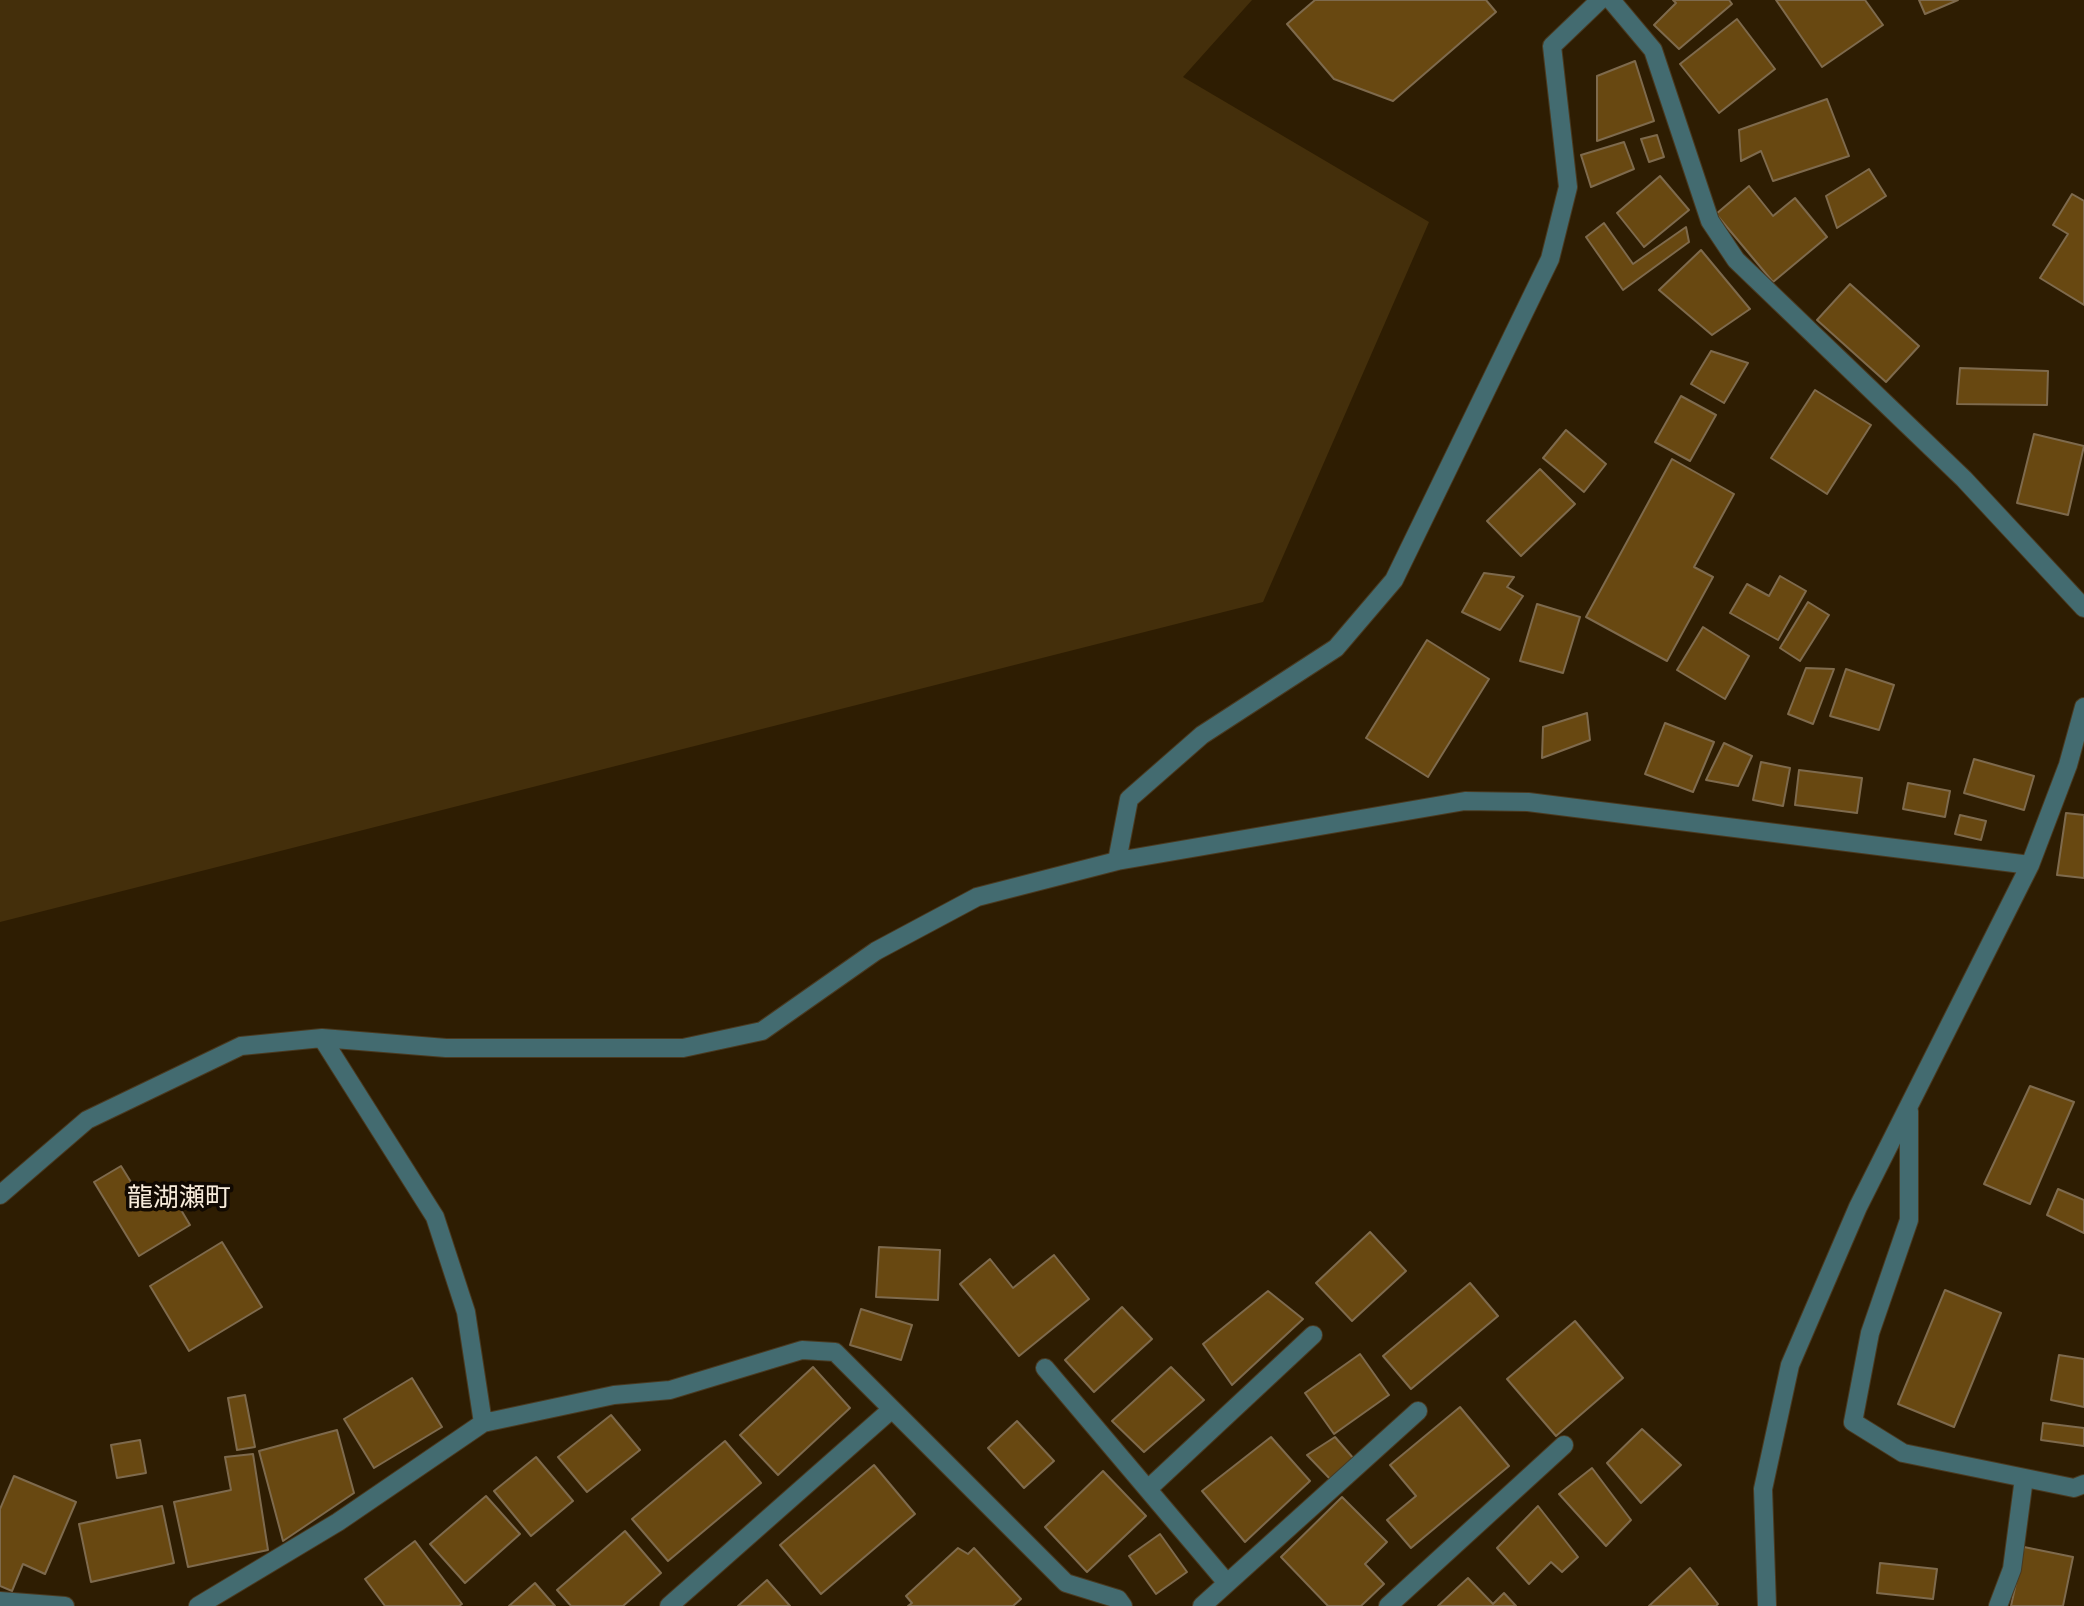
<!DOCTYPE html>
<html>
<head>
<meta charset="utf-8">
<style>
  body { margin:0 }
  canvas { display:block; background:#2e1d02 }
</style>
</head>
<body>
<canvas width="2084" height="1606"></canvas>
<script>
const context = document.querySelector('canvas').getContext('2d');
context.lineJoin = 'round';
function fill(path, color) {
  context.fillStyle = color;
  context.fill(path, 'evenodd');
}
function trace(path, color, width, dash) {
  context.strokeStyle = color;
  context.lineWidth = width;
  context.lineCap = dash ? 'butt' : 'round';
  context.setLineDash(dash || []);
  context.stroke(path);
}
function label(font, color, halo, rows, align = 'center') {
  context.font = font + ' Cabin,"Noto Sans JP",sans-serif';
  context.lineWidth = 7;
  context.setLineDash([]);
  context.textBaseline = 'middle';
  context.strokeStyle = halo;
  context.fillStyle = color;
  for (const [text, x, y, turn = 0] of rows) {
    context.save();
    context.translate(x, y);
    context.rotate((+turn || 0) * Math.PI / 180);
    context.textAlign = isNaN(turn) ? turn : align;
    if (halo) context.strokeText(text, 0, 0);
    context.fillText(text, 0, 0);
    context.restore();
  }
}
fill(new Path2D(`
  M 0,0 L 1252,0 L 1183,77 L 1429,222 L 1263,602 L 0,922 Z`), '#442f0b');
const building = new Path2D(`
  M 1315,0 L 1486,0 L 1496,12 L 1393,101 L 1334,79 L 1287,24 Z
  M 1673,0 L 1729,0 L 1732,4 L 1679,49 L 1654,25 L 1676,3 Z
  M 1776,0 L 1865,0 L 1883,25 L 1822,67 Z
  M 1919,0 L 1958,0 L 1925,14 Z
  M 1737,19 L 1775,69 L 1719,113 L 1680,64 Z
  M 1635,61 L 1654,121 L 1597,141 L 1597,76 Z
  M 1827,99 L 1849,156 L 1773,181 L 1761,151 L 1741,161 L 1739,130 Z
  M 1657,135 L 1664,157 L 1649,162 L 1641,139 Z
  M 1624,142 L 1634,169 L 1591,187 L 1581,155 Z
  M 1869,169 L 1886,196 L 1837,228 L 1826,196 Z
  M 1660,176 L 1689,210 L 1644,247 L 1617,213 Z
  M 1749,186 L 1773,216 L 1795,198 L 1827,237 L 1773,282 L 1716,214 Z
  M 2072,194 L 2084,201 L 2084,305 L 2040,278 L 2068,234 L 2053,225 Z
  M 1604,223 L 1633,264 L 1686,227 L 1689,242 L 1623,290 L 1586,237 Z
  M 1701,250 L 1750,309 L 1712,335 L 1659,290 Z
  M 1850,284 L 1919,346 L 1886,382 L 1817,320 Z
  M 1711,351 L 1748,363 L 1724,403 L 1691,384 Z
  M 1960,368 L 2048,371 L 2047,405 L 1957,404 Z
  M 1815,390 L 1871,425 L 1827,494 L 1771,458 Z
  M 1681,396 L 1716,415 L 1690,461 L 1655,442 Z
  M 1566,430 L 1606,464 L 1584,492 L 1543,458 Z
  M 2034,434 L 2084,446 L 2068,515 L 2017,503 Z
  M 1672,459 L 1734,494 L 1694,567 L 1713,577 L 1667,661 L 1586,617 Z
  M 1540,469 L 1575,504 L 1521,556 L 1487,521 Z
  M 1484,573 L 1514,577 L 1507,587 L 1523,596 L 1500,630 L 1462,612 Z
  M 1780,576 L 1806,591 L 1778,640 L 1730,613 L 1747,584 L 1769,596 Z
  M 1808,602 L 1829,615 L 1800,661 L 1780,648 Z
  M 1537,604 L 1580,617 L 1563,673 L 1520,661 Z
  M 1703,627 L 1749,656 L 1725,699 L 1677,670 Z
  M 1427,640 L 1489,679 L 1428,777 L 1366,738 Z
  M 1806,668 L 1834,669 L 1813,724 L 1788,714 Z
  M 1846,669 L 1894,685 L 1879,730 L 1830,716 Z
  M 1587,713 L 1590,740 L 1542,758 L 1543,727 Z
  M 1665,723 L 1714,742 L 1693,792 L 1645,774 Z
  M 1724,743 L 1752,756 L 1738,786 L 1706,780 Z
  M 1974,759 L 2034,776 L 2024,810 L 1964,793 Z
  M 1761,762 L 1790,768 L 1783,806 L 1753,800 Z
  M 1799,770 L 1862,778 L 1857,813 L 1795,805 Z
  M 1908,783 L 1950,791 L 1945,817 L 1903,809 Z
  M 2066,813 L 2084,815 L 2084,878 L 2057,875 Z
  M 1960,815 L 1986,821 L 1981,840 L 1955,834 Z
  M 2030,1086 L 2074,1102 L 2030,1204 L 1984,1184 Z
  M 121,1166 L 144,1203 L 168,1188 L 190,1225 L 139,1256 L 94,1182 Z
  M 2058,1189 L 2084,1200 L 2084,1233 L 2047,1215 Z
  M 1370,1232 L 1406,1271 L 1352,1321 L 1316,1283 Z
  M 222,1242 L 262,1307 L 189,1351 L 150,1286 Z
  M 879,1247 L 940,1250 L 938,1300 L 876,1297 Z
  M 1054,1255 L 1089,1299 L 1019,1356 L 960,1284 L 990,1259 L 1013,1288 Z
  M 1470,1283 L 1498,1316 L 1411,1389 L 1383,1356 Z
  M 1945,1290 L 2001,1313 L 1954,1427 L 1898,1404 Z
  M 1268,1291 L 1303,1319 L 1232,1385 L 1203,1344 Z
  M 1122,1307 L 1152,1339 L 1094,1392 L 1065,1360 Z
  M 861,1309 L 912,1325 L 901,1360 L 850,1345 Z
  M 1575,1321 L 1623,1378 L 1556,1436 L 1507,1379 Z
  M 1360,1354 L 1389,1395 L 1334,1434 L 1305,1393 Z
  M 2059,1355 L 2084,1359 L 2084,1407 L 2051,1400 Z
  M 813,1367 L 850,1408 L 778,1475 L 740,1435 Z
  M 1171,1367 L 1204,1400 L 1144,1452 L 1112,1421 Z
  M 412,1378 L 442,1427 L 374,1468 L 344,1419 Z
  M 245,1395 L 255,1447 L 237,1450 L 228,1398 Z
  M 1460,1407 L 1509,1466 L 1411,1548 L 1387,1520 L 1416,1496 L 1390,1465 Z
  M 611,1415 L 640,1450 L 587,1492 L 558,1457 Z
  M 1017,1421 L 1054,1461 L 1024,1488 L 988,1448 Z
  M 2043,1423 L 2084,1428 L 2084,1446 L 2041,1440 Z
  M 1642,1429 L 1681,1465 L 1641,1503 L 1607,1463 Z
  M 337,1430 L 354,1493 L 283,1541 L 259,1451 Z
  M 1271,1437 L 1310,1481 L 1245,1542 L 1202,1491 Z
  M 1335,1437 L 1354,1459 L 1332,1481 L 1307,1455 Z
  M 140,1440 L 146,1473 L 117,1478 L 111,1445 Z
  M 725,1441 L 761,1483 L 668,1561 L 632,1519 Z
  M 253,1454 L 268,1550 L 188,1567 L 174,1502 L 231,1490 L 225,1457 Z
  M 536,1457 L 573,1501 L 531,1536 L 494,1491 Z
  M 874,1465 L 915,1514 L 821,1594 L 780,1545 Z
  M 1592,1468 L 1631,1520 L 1606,1546 L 1559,1494 Z
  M 1103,1471 L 1146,1516 L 1087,1572 L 1045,1527 Z
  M 14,1476 L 76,1502 L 45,1574 L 23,1564 L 12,1591 L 0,1586 L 0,1509 Z
  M 486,1496 L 520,1534 L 465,1583 L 430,1544 Z
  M 1342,1497 L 1387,1542 L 1365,1564 L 1384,1584 L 1361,1606 L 1328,1606 L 1281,1557 Z
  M 162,1506 L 174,1563 L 91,1582 L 79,1524 Z
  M 1538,1506 L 1578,1557 L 1562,1572 L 1551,1562 L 1529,1584 L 1497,1548 Z
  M 625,1531 L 661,1573 L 623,1606 L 571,1606 L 557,1590 Z
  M 1160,1534 L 1187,1572 L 1156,1594 L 1129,1556 Z
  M 415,1541 L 462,1604 L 459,1606 L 385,1606 L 365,1579 Z
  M 2024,1547 L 2073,1557 L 2063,1606 L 2011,1606 Z
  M 958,1548 L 968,1554 L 974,1548 L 1021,1599 L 1013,1606 L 908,1606 L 912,1603 L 906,1596 Z
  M 1880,1563 L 1937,1569 L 1933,1599 L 1877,1593 Z
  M 1690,1568 L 1718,1604 L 1716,1606 L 1649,1606 Z
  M 1468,1578 L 1493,1604 L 1504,1593 L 1516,1606 L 1438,1606 Z
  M 767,1580 L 790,1606 L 738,1606 Z
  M 535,1583 L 555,1606 L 509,1606 Z`);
fill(building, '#684811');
trace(building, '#7e6a4d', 2);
const minor = new Path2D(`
  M 1611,0 L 1653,50 L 1710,221 L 1736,260 L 1964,479 L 2084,608
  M 1117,861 L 1129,799 L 1202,735 L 1336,648 L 1394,580 L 1550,259 L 1568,187 L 1552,46 L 1600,0
  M 322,1038 L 435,1217 L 466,1312 L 483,1423
  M 1909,1111 L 1909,1220 L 1870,1333 L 1853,1422 L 1903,1453 L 2074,1488 L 2084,1484
  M 0,1195 L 87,1120 L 241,1046 L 322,1038 L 446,1048 L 683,1048 L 762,1031 L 876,951 L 977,897 L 1117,861 L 1465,801 L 1528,802 L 2030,865
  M 1045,1368 L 1227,1583
  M 1148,1489 L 1313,1335
  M 0,1601 L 65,1606
  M 198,1606 L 338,1522 L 483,1423 L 614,1395 L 670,1390 L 802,1350 L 835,1352 L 1066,1583 L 1118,1599 L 1123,1606
  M 669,1606 L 892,1409
  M 1202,1606 L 1418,1411
  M 1388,1606 L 1564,1445
  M 1767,1606 L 1763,1489 L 1790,1365 L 1858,1207 L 2030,865 L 2068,765 L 2084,707
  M 1998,1606 L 2012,1569 L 2024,1478`);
trace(minor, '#4a3a21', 20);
trace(minor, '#436b70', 18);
label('26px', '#f8ecdc', '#110902', [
  ["龍湖瀬町",179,1198]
]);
</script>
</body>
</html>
